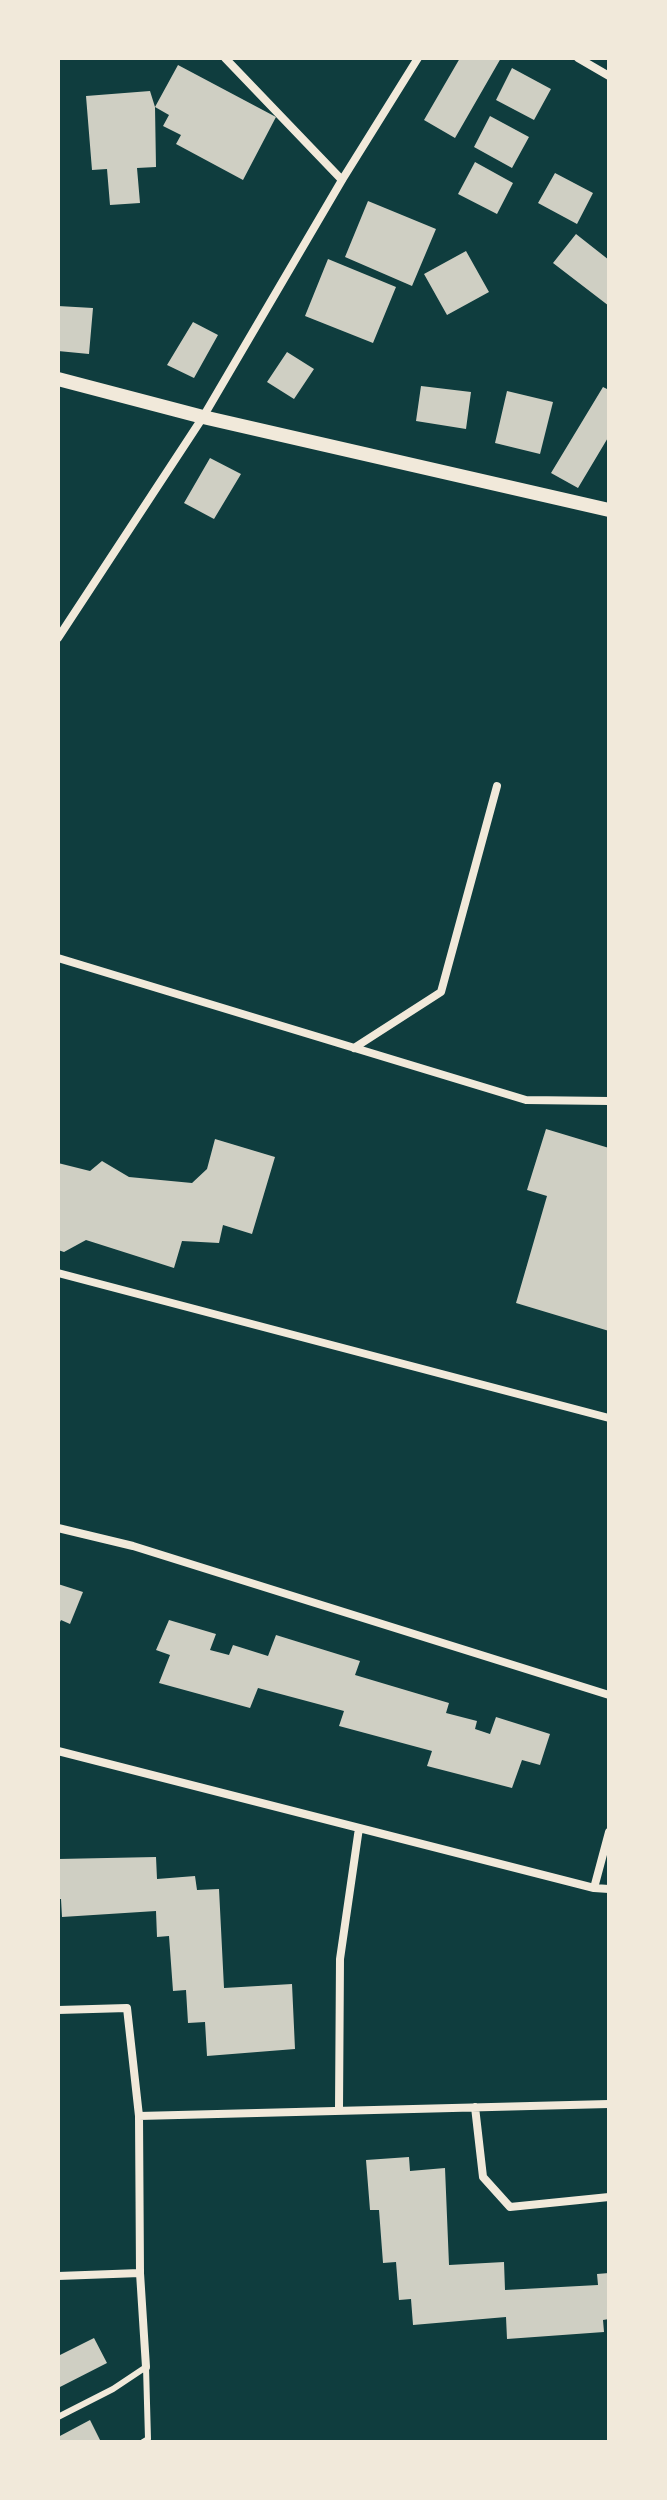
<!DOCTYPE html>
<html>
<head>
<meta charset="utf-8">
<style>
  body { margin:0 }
  #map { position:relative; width:667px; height:2500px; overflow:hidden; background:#0f3d3e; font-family:Ubuntu,sans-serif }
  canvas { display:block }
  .frame { position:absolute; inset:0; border:60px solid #f1e9da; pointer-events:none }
</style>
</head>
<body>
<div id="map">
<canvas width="667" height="2500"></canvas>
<div class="frame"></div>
</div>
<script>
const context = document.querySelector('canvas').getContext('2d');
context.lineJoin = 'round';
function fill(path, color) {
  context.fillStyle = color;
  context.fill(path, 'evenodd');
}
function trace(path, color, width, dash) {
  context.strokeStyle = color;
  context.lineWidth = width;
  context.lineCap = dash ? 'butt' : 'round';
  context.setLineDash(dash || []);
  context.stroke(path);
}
fill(new Path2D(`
  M 460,58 L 501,58 L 455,138 L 424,120 Z
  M 178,65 L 276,117 L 243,180 L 176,144 L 181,135 L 163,126 L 169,115 L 155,107 Z
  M 512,68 L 551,89 L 534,120 L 496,100 Z
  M 150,91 L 155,107 L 156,167 L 137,168 L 140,203 L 110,205 L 107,169 L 92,170 L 86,96 Z
  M 490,116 L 529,137 L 512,168 L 474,147 Z
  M 475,162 L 513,183 L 497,214 L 458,194 Z
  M 555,173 L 593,193 L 577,224 L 538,203 Z
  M 368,201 L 436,229 L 412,286 L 345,257 Z
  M 576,234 L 609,260 L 609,306 L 553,263 Z
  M 466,251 L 489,292 L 447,315 L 424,274 Z
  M 328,259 L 396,287 L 373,343 L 305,316 Z
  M 58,306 L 93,308 L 89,354 L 58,351 Z
  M 193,322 L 218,335 L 194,378 L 167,365 Z
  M 287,352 L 314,369 L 294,399 L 267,382 Z
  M 421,386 L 471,392 L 466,429 L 416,421 Z
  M 603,387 L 609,390 L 609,436 L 578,488 L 551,473 Z
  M 507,391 L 553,402 L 540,454 L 495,443 Z
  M 210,458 L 241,474 L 214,519 L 184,503 Z
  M 546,1129 L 609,1148 L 609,1331 L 516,1303 L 547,1196 L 527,1190 Z
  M 215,1139 L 275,1157 L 252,1234 L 223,1225 L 219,1243 L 182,1241 L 174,1268 L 86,1240 L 64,1252 L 58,1250 L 58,1163 L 90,1171 L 102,1161 L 129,1177 L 192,1183 L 207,1169 Z
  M 58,1584 L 83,1592 L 70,1624 L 61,1620 L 58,1626 Z
  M 169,1620 L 216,1634 L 210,1650 L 229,1655 L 233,1645 L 268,1656 L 276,1635 L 360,1661 L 355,1675 L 449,1703 L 446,1713 L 477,1721 L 475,1729 L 490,1734 L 496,1717 L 550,1734 L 540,1765 L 522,1760 L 512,1788 L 427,1766 L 432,1751 L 339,1726 L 344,1711 L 258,1688 L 250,1708 L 159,1683 L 170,1655 L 156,1650 Z
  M 156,1857 L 157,1879 L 195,1876 L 197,1890 L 219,1889 L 224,1988 L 292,1984 L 295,2049 L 207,2056 L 205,2022 L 188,2023 L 186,1990 L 173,1991 L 169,1936 L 157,1937 L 156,1911 L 62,1917 L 61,1899 L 58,1899 L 58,1859 Z
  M 409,2157 L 410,2171 L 445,2168 L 449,2265 L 504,2262 L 505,2290 L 598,2285 L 597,2274 L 609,2273 L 609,2319 L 603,2320 L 604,2332 L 507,2339 L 506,2317 L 413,2325 L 411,2299 L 399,2300 L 396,2262 L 383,2263 L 379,2210 L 370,2210 L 366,2160 Z
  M 94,2338 L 107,2363 L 58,2388 L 58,2356 Z
  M 90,2420 L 101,2442 L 58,2442 L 58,2437 Z`), '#cfcfc3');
trace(new Path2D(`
  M 58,2417 L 113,2389 L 146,2367
  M 143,2442 L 148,2439 L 146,2367`), '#f1e9da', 6);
trace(new Path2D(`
  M 225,58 L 342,180
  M 578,58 L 609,76
  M 58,638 L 203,417 L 342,180 L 418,58
  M 58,958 L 526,1100 L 609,1101
  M 354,1048 L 441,992 L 497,786
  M 58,1273 L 609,1418
  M 58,1528 L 133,1546 L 609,1695
  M 58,1751 L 594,1888 L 609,1889
  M 594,1888 L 609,1832
  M 58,2010 L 127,2008 L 139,2116
  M 475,2107 L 483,2177 L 510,2207 L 609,2197
  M 339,2109 L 340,1959 L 359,1828
  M 140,2273 L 146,2367
  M 58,2276 L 140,2273 L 139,2116 L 609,2104`), '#f1e9da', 8);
trace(new Path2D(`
  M 58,379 L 203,417 L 609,510`), '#f1e9da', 14);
</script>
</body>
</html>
